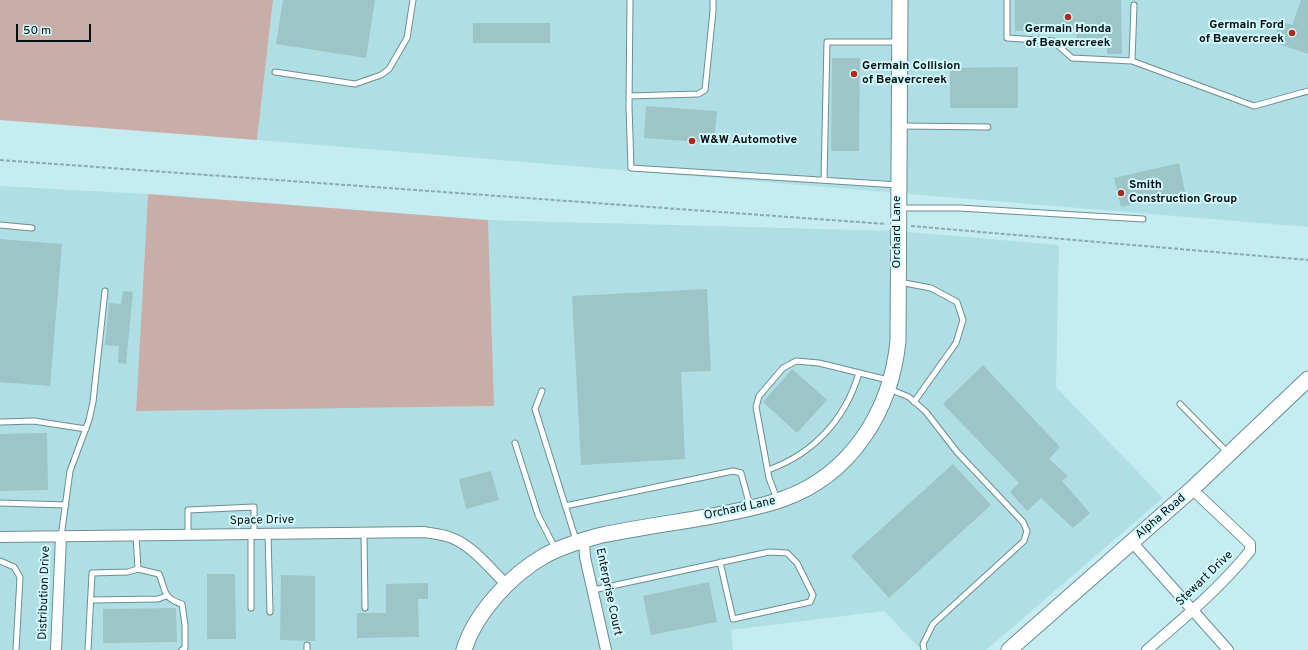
<!DOCTYPE html>
<html>
<head>
<meta charset="utf-8">
<style>
  body { margin:0 }
  #map { position:relative; width:1308px; height:650px; overflow:hidden; background:#c5edf1; font-family:Overpass,sans-serif }
  canvas { display:block }
  .scale { position:absolute; left:16px; top:24px; width:75px; height:18px; box-sizing:border-box; border:2px solid #031011; border-top:0; padding-left:5px; font-size:12px; line-height:14px; white-space:nowrap; color:#031011; -webkit-text-stroke:3px #d2fafe; paint-order:stroke }
</style>
</head>
<body>
<div id="map">
<canvas width="1308" height="650"></canvas>
<div class="scale">50 m</div>
</div>
<script>
const context = document.querySelector('canvas').getContext('2d');
context.lineJoin = 'round';
function fill(path, color) {
  context.fillStyle = color;
  context.fill(path, 'evenodd');
}
function trace(path, color, width, dash) {
  context.strokeStyle = color;
  context.lineWidth = width;
  context.lineCap = dash ? 'butt' : 'round';
  context.setLineDash(dash || []);
  context.stroke(path);
}
function label(font, color, halo, rows, align = 'center') {
  context.font = font + ' Overpass,sans-serif';
  context.lineWidth = 4;
  context.setLineDash([]);
  context.textBaseline = 'middle';
  context.strokeStyle = halo;
  context.fillStyle = color;
  for (const [text, x, y, turn = 0] of rows) {
    context.save();
    context.translate(x, y);
    context.rotate((+turn || 0) * Math.PI / 180);
    context.textAlign = isNaN(turn) ? turn : align;
    if (halo) context.strokeText(text, 0, 0);
    context.fillText(text, 0, 0);
    context.restore();
  }
}
fill(new Path2D(`
  M 273,0 L 1308,0 L 1308,227 L 257,140 Z
  M 0,186 L 148,194 L 136,410 L 493,406 L 488,220 L 898,231 L 1059,245 L 1056,387 L 1163,498 L 986,650 L 921,650 L 884,611 L 731,630 L 733,650 L 0,650 Z`), '#afdfe4');
fill(new Path2D(`
  M 0,0 L 273,0 L 257,140 L 0,120 Z
  M 148,194 L 488,220 L 494,406 L 136,411 Z`), '#c8ada8');
fill(new Path2D(`
  M 283,0 L 375,0 L 366,58 L 276,44 Z
  M 1015,0 L 1121,0 L 1122,54 L 1107,54 L 1107,46 L 1077,46 L 1076,30 L 1015,31 Z
  M 1301,0 L 1308,0 L 1308,54 L 1273,42 L 1280,21 L 1292,25 Z
  M 473,23 L 550,23 L 550,43 L 473,43 Z
  M 832,58 L 860,58 L 859,151 L 831,151 Z
  M 1018,67 L 1018,108 L 950,108 L 950,68 Z
  M 646,106 L 717,111 L 714,143 L 644,138 Z
  M 1179,163 L 1185,192 L 1121,207 L 1114,178 Z
  M 0,239 L 62,244 L 50,386 L 0,382 Z
  M 707,289 L 711,371 L 681,372 L 685,459 L 581,465 L 572,296 Z
  M 123,291 L 133,292 L 126,364 L 118,363 L 119,346 L 105,345 L 109,303 L 121,304 Z
  M 983,365 L 1060,447 L 1049,459 L 1068,476 L 1062,481 L 1090,513 L 1073,528 L 1041,498 L 1027,511 L 1010,492 L 1019,483 L 943,404 Z
  M 792,369 L 827,400 L 797,433 L 763,402 Z
  M 47,433 L 48,490 L 0,491 L 0,434 Z
  M 953,464 L 991,505 L 889,598 L 851,556 Z
  M 491,471 L 499,500 L 466,509 L 459,479 Z
  M 207,574 L 235,574 L 236,639 L 207,639 Z
  M 281,575 L 315,576 L 315,641 L 280,640 Z
  M 709,582 L 717,622 L 651,635 L 643,596 Z
  M 428,583 L 428,599 L 418,599 L 419,637 L 357,638 L 357,613 L 386,613 L 386,584 Z
  M 176,608 L 177,642 L 103,643 L 103,609 Z`), '#9dc4c7');
const lane = new Path2D(`
  M 630,0 L 629,106 L 631,168 L 898,185
  M 1007,0 L 1007,38 L 1053,41 L 1072,58 L 1132,61 L 1254,106 L 1308,91
  M 1132,61 L 1134,5
  M 275,72 L 355,84 L 381,75 L 389,69 L 407,38 L 413,0
  M 629,96 L 698,94 L 705,90 L 713,11 L 713,0
  M 902,126 L 988,127
  M 824,180 L 827,42 L 898,42
  M 899,208 L 959,208 L 1143,219
  M 0,225 L 32,228
  M 899,282 L 931,288 L 957,302 L 963,320 L 956,343 L 914,402
  M 889,389 L 909,397 L 926,412 L 957,452 L 1023,522 L 1027,531 L 1024,541 L 933,624 L 923,644 L 924,650
  M 542,391 L 535,409 L 576,540
  M 1180,404 L 1227,452
  M 0,422 L 34,421 L 86,429
  M 515,443 L 538,515 L 556,550
  M 768,470 C 813,454 845,420 859,373
  M 777,499 L 769,478 L 756,407 L 759,396 L 783,368 L 796,361 L 819,363 L 888,380
  M 0,503 L 66,505
  M 565,506 L 733,471 L 741,473 L 750,506
  M 364,533 L 365,608
  M 268,534 L 270,612
  M 136,535 L 138,569
  M 188,535 L 188,510 L 254,507 L 254,534
  M 61,537 L 70,471 L 89,420 L 93,402 L 105,291
  M 0,561 L 14,567 L 20,577 L 16,650
  M 593,590 L 769,552 L 787,553 L 797,563 L 813,595 L 810,602 L 733,619 L 720,562
  M 91,600 L 158,599 L 166,596
  M 251,608 L 251,534
  M 307,645 L 307,650
  M 88,650 L 92,573 L 128,572 L 138,569 L 159,574 C 166,590 162,598 182,604 L 185,625 L 185,648 L 182,650`);
const street = new Path2D(`
  M 0,537 L 424,532 C 431,533 439,534 446,536 C 470,542 489,568 507,585
  M 584,540 L 585,557 L 606,650
  M 1132,542 L 1228,650
  M 56,650 L 61,537
  M 1147,650 C 1183,619 1220,588 1250,551 L 1250,544 L 1192,489`);
const secondary = new Path2D(`
  M 464,650 C 475,613 511,575 544,556 C 562,546 583,540 602,535 C 637,528 672,523 707,517 C 733,512 758,508 783,499 C 851,475 891,411 898,341 L 900,0
  M 1009,650 L 1192,489 L 1308,379`);
trace(lane, '#6a8f92', 7);
trace(street, '#6a8f92', 12);
trace(secondary, '#6a8f92', 17);
trace(new Path2D(`
  M 0,160 L 886,224
  M 911,226 L 1308,260`), '#8baaae', 2, [4, 2]);
trace(lane, '#fff', 5);
trace(street, '#fff', 10);
trace(secondary, '#fff', 15);
for (const [x, y, r, color] of [
  [1068,17,4,"#b52719"],
  [1292,33,4,"#b52719"],
  [854,74,4,"#b52719"],
  [692,141,4,"#b52719"],
  [1121,193,4,"#b52719"]
]) {
  const dot = new Path2D();
  dot.arc(x, y, r, 0, 2 * Math.PI);
  context.fillStyle = color;
  context.fill(dot);
  trace(dot, '#d2fafe', 1.5);
}
label('bold 12px', '#031011', '#d2fafe', [
  ["Germain Ford",1284,26,"right"],
  ["of Beavercreek",1284,40,"right"],
  ["Germain Honda",1068,30,"center"],
  ["of Beavercreek",1068,44,"center"],
  ["Germain Collision",862,67],
  ["of Beavercreek",862,81],
  ["W&W Automotive",700,141],
  ["Smith",1129,186],
  ["Construction Group",1129,200]
], 'left');
label('12px', '#031011', '#d2fafe', [
  ["Orchard Lane",898,232,-90],
  ["Orchard Lane",740,509,-12],
  ["Alpha Road",1161,517,-41],
  ["Space Drive",262,521,-1],
  ["Stewart Drive",1205,579,-44],
  ["Enterprise Court",608,592,78],
  ["Distribution Drive",45,593,-88]
]);
</script>
</body>
</html>
